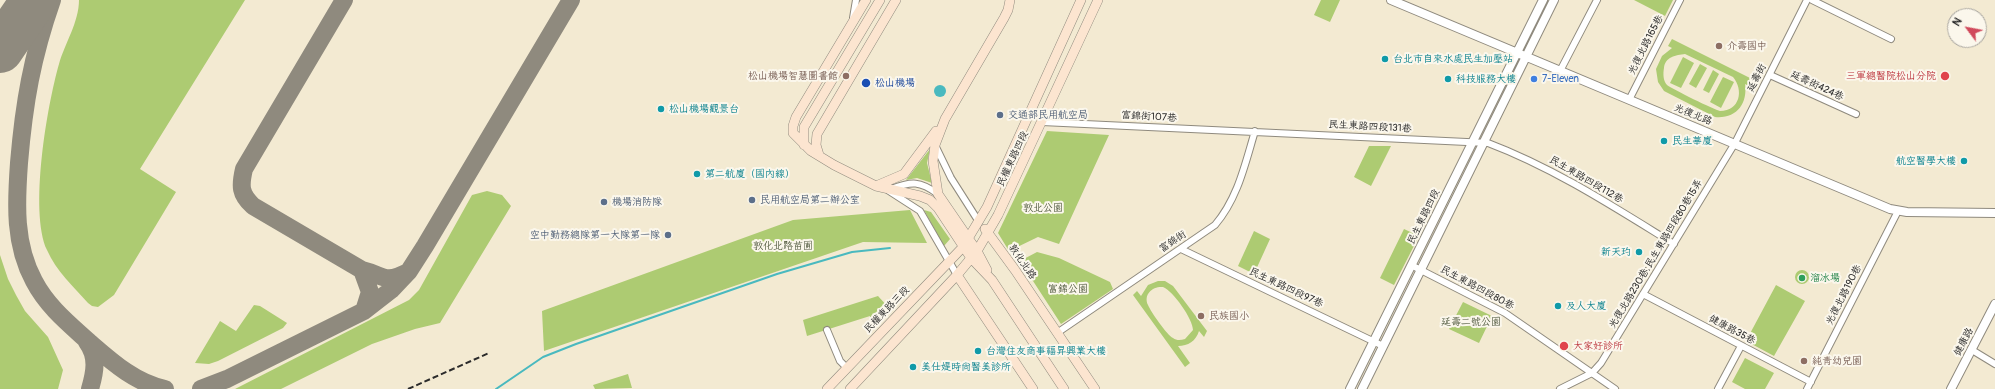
<!DOCTYPE html>
<html>
<head>
<meta charset="utf-8">
<style>
  body { margin:0 }
  #map { position:relative; width:1995px; height:389px; overflow:hidden; background:#f3ead2; font-family:Pangolin,sans-serif }
  canvas { display:block }
  .north { position:absolute; left:1947px; top:8px; width:40px; height:40px; box-sizing:border-box; background:#fbf7ec; border:1px solid #a8a59f; border-radius:50%; rotate:302deg; font-size:11px; font-weight:700; line-height:16px; text-align:center; color:#2b2b2b }
  .north::after { content:''; display:block; margin:auto; width:14px; height:18px; background:#d1495b; clip-path:polygon(50% 0,100% 100%,50% 72%,0 100%) }
</style>
</head>
<body>
<div id="map">
<canvas width="1995" height="389"></canvas>
<div class="north">N</div>
</div>
<script>
const context = document.querySelector('canvas').getContext('2d');
context.lineJoin = 'round';
function fill(path, color) {
  context.fillStyle = color;
  context.fill(path, 'evenodd');
}
function trace(path, color, width, dash) {
  context.strokeStyle = color;
  context.lineWidth = width;
  context.lineCap = dash ? 'butt' : 'round';
  context.setLineDash(dash || []);
  context.stroke(path);
}
function label(font, color, halo, rows, align = 'center') {
  context.font = font + ' Pangolin,"LXGW WenKai TC",sans-serif';
  context.lineWidth = 4;
  context.setLineDash([]);
  context.textBaseline = 'middle';
  context.strokeStyle = halo;
  context.fillStyle = color;
  for (const [text, x, y, turn = 0] of rows) {
    context.save();
    context.translate(x, y);
    context.rotate((+turn || 0) * Math.PI / 180);
    context.textAlign = isNaN(turn) ? turn : align;
    if (halo) context.strokeText(text, 0, 0);
    context.fillText(text, 0, 0);
    context.restore();
  }
}
fill(new Path2D(`
  M 79,0 L 245,0 L 140,169 L 176,192 L 114,295 L 98,307 L 92,306 L 88,303 C 73,286 56,271 47,250 C 29,211 47,106 59,64 C 65,43 79,22 79,0 Z
  M 1321,0 L 1340,0 L 1330,22 L 1314,15 Z
  M 1634,0 L 1673,0 L 1665,16 Z
  M 1672,39 L 1756,81 L 1753,88 L 1745,84 C 1748,104 1736,119 1715,117 L 1664,91 L 1658,82 L 1656,69 L 1662,56 L 1672,48 L 1668,46 ZM 1685,54 L 1733,77 C 1744,90 1740,111 1720,111 C 1715,110 1672,89 1667,85 C 1663,81 1663,73 1664,68 C 1665,57 1676,55 1685,54 Z
  M 1683,57 L 1694,63 L 1681,88 L 1670,83 Z
  M 1700,64 L 1707,68 L 1696,88 L 1689,84 Z
  M 1713,70 L 1719,74 L 1709,93 L 1703,90 Z
  M 1723,77 L 1734,82 L 1721,108 L 1710,102 Z
  M 1047,131 L 1109,135 L 1059,244 L 1038,237 L 1009,251 L 998,233 Z
  M 1369,146 L 1391,146 L 1371,186 L 1354,177 Z
  M 930,149 L 927,163 L 932,183 L 917,178 L 906,180 Z
  M 487,191 L 502,195 L 511,206 L 440,323 L 415,329 L 372,344 L 281,389 L 235,389 L 409,300 L 419,290 L 472,195 Z
  M 910,210 L 927,243 L 863,242 L 544,351 L 542,311 L 793,220 Z
  M 924,210 L 931,212 L 950,239 L 944,246 Z
  M 1404,229 L 1419,236 L 1394,285 L 1380,278 Z
  M 1254,231 L 1270,239 L 1254,274 L 1238,266 Z
  M 1037,252 L 1059,258 L 1110,282 L 1113,289 L 1061,324 L 1020,261 Z
  M 0,255 L 8,279 L 16,295 L 25,311 L 48,337 L 63,370 L 58,389 L 0,389 Z
  M1795 277a7 7 0 1 1 14 0a7 7 0 1 1-14 0Z
  M 1158,281 L 1165,281 L 1173,286 L 1207,331 L 1204,337 L 1199,331 C 1196,341 1188,346 1178,346 L 1190,363 L 1185,367 L 1133,295 L 1137,291 L 1141,296 L 1148,285 ZM 1163,287 C 1173,291 1193,319 1193,330 L 1185,339 C 1181,340 1177,341 1173,338 C 1167,335 1151,312 1148,305 C 1143,294 1153,286 1163,287 Z
  M 1776,285 L 1805,301 L 1774,356 L 1746,341 Z
  M 878,296 L 889,308 L 873,325 L 870,316 L 807,336 L 803,320 Z
  M 1463,302 L 1492,316 L 1479,343 L 1449,329 Z
  M 254,305 L 260,306 L 287,323 L 283,328 L 218,361 L 209,364 L 195,363 L 220,321 L 236,331 Z
  M 1745,358 L 1774,373 L 1765,389 L 1745,389 L 1732,382 Z
  M 628,374 L 632,388 L 595,389 L 593,385 Z`), '#adcb72');
fill(new Path2D(`
  M934 91a6 6 0 1 1 12 0a6 6 0 1 1-12 0Z`), '#49b9bf');
trace(new Path2D(`
  M 496,389 L 543,357 L 576,344 L 777,274 L 852,252 L 890,248`), '#49b9bf', 2);
trace(new Path2D(`
  M 52,0 C 32,57 24,103 19,163 C 16,204 14,244 34,281 C 47,306 68,323 89,342 C 111,361 135,383 165,389
  M 344,0 L 244,169 C 240,186 240,194 253,206 L 362,270 C 386,276 383,284 408,272
  M 362,270 L 370,292 L 364,311
  M 87,342 C 98,357 95,372 90,389
  M 201,389 L 227,379 L 364,311 L 391,290 L 409,271 L 425,246 L 571,0`), '#8f8a7e', 18);
trace(new Path2D(`
  M 0,50 L 34,0`), '#8f8a7e', 46);
const minor = new Path2D(`
  M 1812,0 L 1891,39
  M 853,18 L 856,0
  M 1560,71 L 1597,0
  M 1770,75 L 1856,114
  M 1629,100 L 1680,0
  M 1042,122 L 1488,143 C 1554,168 1614,207 1674,244
  M 935,145 L 951,178 L 979,222
  M 891,189 C 912,181 920,181 938,194
  M 889,191 L 920,211 L 957,275
  M 1181,249 L 1383,346
  M 1411,265 L 1505,313 L 1615,389
  M 1643,294 L 1811,382
  M 827,330 L 840,361 L 847,368
  M 1057,333 L 1215,225 C 1238,198 1245,164 1255,131
  M 1972,350 L 1995,364
  M 1560,389 L 1592,373 L 1601,363 L 1735,143 L 1807,0
  M 1718,389 L 1741,346
  M 1807,389 L 1898,211`);
const tertiary = new Path2D(`
  M 1391,0 L 1890,209 L 1907,212 L 1995,213
  M 1350,389 L 1543,0
  M 1362,389 L 1554,0
  M 1951,389 L 1995,304`);
const secondary = new Path2D(`
  M 866,0 L 796,117 L 793,126 L 793,133 L 811,151 L 834,165 L 876,186 L 920,196 L 930,200 L 938,208 L 971,258 L 992,280 L 1064,389
  M 804,145 L 804,127 L 880,0
  M 819,155 L 816,145 L 817,134 L 896,0
  M 876,186 L 904,174 L 936,131
  M 985,229 L 1015,270 L 1095,389
  M 987,270 L 977,251 L 938,194 L 933,161 L 935,145 L 945,119 L 1004,18 L 1008,10 L 1010,0
  M 957,275 L 1033,389
  M 827,389 L 963,247 L 987,207 L 1081,0
  M 850,389 L 957,275 L 977,251 L 998,215 L 1098,0`);
trace(minor, '#8f8a7e', 8);
trace(tertiary, '#8f8a7e', 10);
trace(secondary, '#8f8a7e', 10);
trace(minor, '#fff', 6);
trace(tertiary, '#fff', 8);
trace(secondary, '#fce5d0', 9);
trace(new Path2D(`
  M 408,389 L 489,353`), '#2b2b2b', 2, [6, 3]);
for (const [x, y, r, color] of [
  [1719,46,4,"#8d6e63"],
  [1385,59,4,"#0f9aa8"],
  [846,76,4,"#8d6e63"],
  [1945,76,5,"#e0444e"],
  [1448,79,4,"#0f9aa8"],
  [1534,79,4,"#3f7fe0"],
  [866,83,5,"#1a4fb4"],
  [661,109,4,"#0f9aa8"],
  [1000,115,4,"#5c6f8a"],
  [1664,141,4,"#0f9aa8"],
  [1964,161,4,"#0f9aa8"],
  [697,174,4,"#0f9aa8"],
  [752,200,4,"#5c6f8a"],
  [604,202,4,"#5c6f8a"],
  [668,235,4,"#5c6f8a"],
  [1639,252,4,"#0f9aa8"],
  [1802,278,4,"#2e9e5b"],
  [1558,306,4,"#0f9aa8"],
  [1201,316,4,"#8d6e63"],
  [1564,346,5,"#e0444e"],
  [978,351,4,"#0f9aa8"],
  [1804,361,4,"#8d6e63"],
  [913,367,4,"#0f9aa8"]
]) {
  const dot = new Path2D();
  dot.arc(x, y, r, 0, 2 * Math.PI);
  context.fillStyle = color;
  context.fill(dot);
  trace(dot, '#fbf7ec', 1.5);
}
label('10px', '#2b2b2b', '#fbf7ec', [
  ["光復北路165巷",1646,45,-63],
  ["延壽街",1757,78,-63],
  ["延壽街424巷",1817,86,25],
  ["光復北路",1693,115,22],
  ["富錦街107巷",1149,117,3],
  ["民生東路四段131巷",1370,127,3],
  ["民權東路四段",1013,159,-65],
  ["民生東路四段112巷",1586,180,30],
  ["民生東路四段",1424,217,-64],
  ["富錦街",1173,242,-34],
  ["光復北路230巷;民生東路四段80巷15弄",1656,254,-59],
  ["敦化北路",1022,262,55],
  ["民生東路四段97巷",1286,288,25],
  ["民生東路四段80巷",1477,288,28],
  ["光復北路190巷",1844,295,-63],
  ["民權東路三段",887,310,-46],
  ["健康路35巷",1732,330,28],
  ["健康路",1964,342,-62]
]);
label('10px', '#785e54', '#fbf7ec', [
  ["介壽國中",1727,46],
  ["松山機場智慧圖書館",838,76,"right"],
  ["民族國小",1209,316],
  ["純青幼兒園",1812,361]
], 'left');
label('10px', '#0d838f', '#fbf7ec', [
  ["台北市自來水處民生加壓站",1393,59],
  ["科技服務大樓",1456,79],
  ["松山機場觀景台",669,109],
  ["民生華廈",1672,141],
  ["航空醫學大樓",1956,161,"right"],
  ["第二航廈（國內線）",705,174],
  ["新天玓",1631,252,"right"],
  ["及人大廈",1566,306],
  ["台灣住友商事福昇興業大樓",986,351],
  ["美仕媞時尚醫美診所",921,367]
], 'left');
label('10px', '#be3a42', '#fbf7ec', [
  ["三軍總醫院松山分院",1936,76],
  ["大家好診所",1573,346,"left"]
], 'right');
label('10px', '#366cbe', '#fbf7ec', [
  ["7-Eleven",1542,79]
], 'left');
label('10px', '#164399', '#fbf7ec', [
  ["松山機場",875,83]
], 'left');
label('10px', '#4e5e75', '#fbf7ec', [
  ["交通部民用航空局",1008,115],
  ["民用航空局第二辦公室",760,200],
  ["機場消防隊",612,202],
  ["空中勤務總隊第一大隊第一隊",660,235,"right"]
], 'left');
label('10px', '#525b40', '#fbf7ec', [
  ["敦北公園",1043,208],
  ["敦化北路苗圃",783,246],
  ["富錦公園",1068,289],
  ["延壽二號公園",1471,322]
]);
label('10px', '#27864d', '#fbf7ec', [
  ["溜冰場",1810,278]
], 'left');
</script>
</body>
</html>
